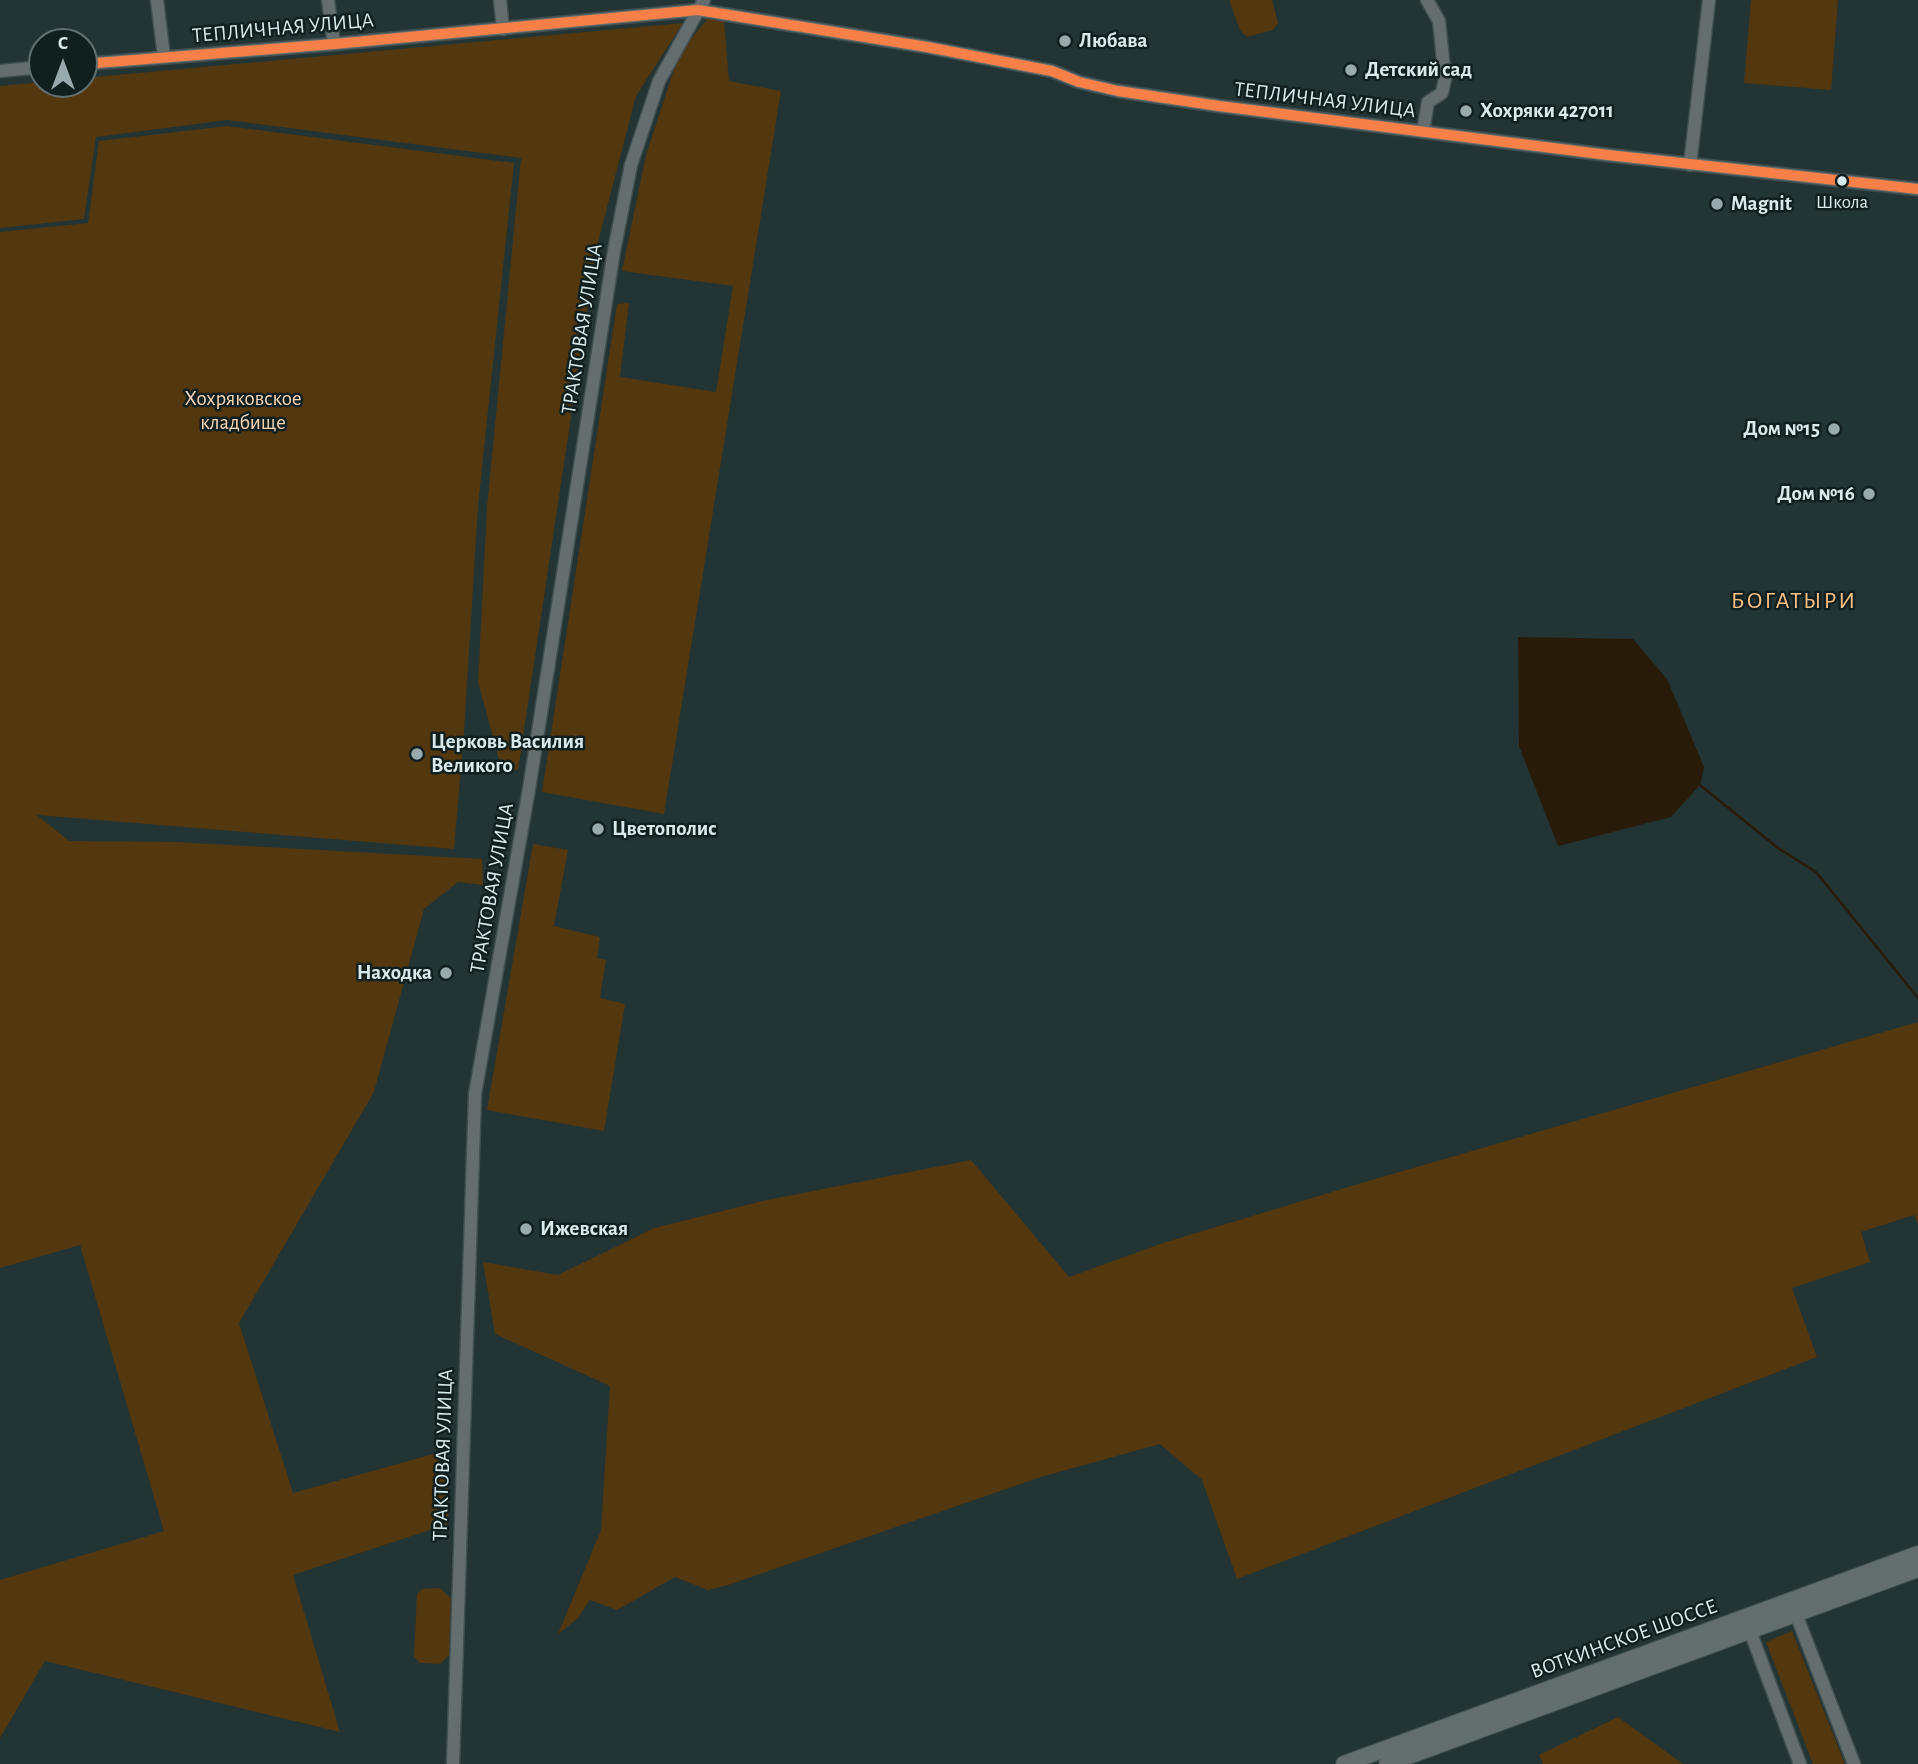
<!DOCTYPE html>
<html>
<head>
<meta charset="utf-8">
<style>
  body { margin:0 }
  #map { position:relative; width:1918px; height:1764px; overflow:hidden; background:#223434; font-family:"Alegreya Sans",sans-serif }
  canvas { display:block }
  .north { position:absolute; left:28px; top:28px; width:70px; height:70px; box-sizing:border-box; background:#111f1f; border:2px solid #617071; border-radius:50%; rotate:0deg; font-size:19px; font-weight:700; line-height:28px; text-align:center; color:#d8eaeb }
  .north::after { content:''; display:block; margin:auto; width:24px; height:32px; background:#98aaab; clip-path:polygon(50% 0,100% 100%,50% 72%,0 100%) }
</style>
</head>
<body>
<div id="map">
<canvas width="1918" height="1764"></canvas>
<div class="north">С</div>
</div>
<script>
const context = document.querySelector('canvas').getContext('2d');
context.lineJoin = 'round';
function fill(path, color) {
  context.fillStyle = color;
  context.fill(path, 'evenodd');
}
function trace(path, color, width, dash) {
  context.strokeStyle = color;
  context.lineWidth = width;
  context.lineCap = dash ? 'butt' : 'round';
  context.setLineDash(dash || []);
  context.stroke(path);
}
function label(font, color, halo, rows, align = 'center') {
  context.font = font + ' "Alegreya Sans",sans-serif';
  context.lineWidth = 5;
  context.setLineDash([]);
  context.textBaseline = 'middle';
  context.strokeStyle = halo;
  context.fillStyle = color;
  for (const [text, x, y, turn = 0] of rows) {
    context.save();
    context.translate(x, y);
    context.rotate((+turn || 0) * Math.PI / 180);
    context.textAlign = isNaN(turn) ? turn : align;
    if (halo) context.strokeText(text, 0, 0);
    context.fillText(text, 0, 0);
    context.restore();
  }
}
fill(new Path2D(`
  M 1229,0 L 1272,0 L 1278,23 L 1273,30 L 1247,37 L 1240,30 Z
  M 1751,0 L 1838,0 L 1831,90 L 1744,83 Z
  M 708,18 L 724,21 L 729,81 L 781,91 L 664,814 L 542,792 L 617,304 L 629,303 L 620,377 L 716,392 L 733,286 L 622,271 L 646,155 L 679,54 Z
  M 683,23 L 636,96 L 596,250 L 518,770 L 502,770 L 478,682 L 487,507 L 521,158 L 227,120 L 96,137 L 84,219 L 0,228 L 0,86 L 42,82 L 42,84 L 84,84 L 84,78 Z
  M 227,126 L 514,163 L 478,506 L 464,732 L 454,849 L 37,815 L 69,841 L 175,842 L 482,859 L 483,885 L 458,882 L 424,909 L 374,1092 L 239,1323 L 293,1493 L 448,1450 L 448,1524 L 293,1575 L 340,1732 L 45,1661 L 0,1738 L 0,1580 L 164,1531 L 80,1245 L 0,1268 L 0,232 L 88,223 L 99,141 Z
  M 533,844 L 568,850 L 554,926 L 600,937 L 597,958 L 606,960 L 600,998 L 625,1004 L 604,1131 L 487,1110 Z
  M 1918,1022 L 1918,1224 L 1914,1215 L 1861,1232 L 1870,1262 L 1792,1288 L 1817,1357 L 1237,1579 L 1202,1480 L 1160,1444 L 1041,1477 L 728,1585 L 708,1590 L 675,1577 L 617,1610 L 590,1600 L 578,1618 L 558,1634 L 601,1530 L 610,1386 L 495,1334 L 483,1262 L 558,1275 L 654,1228 L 762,1201 L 971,1160 L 1069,1277 L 1163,1243 L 1368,1181 Z
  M 440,1588 L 451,1598 L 449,1655 L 440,1664 L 420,1663 L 414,1657 L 417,1594 L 422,1589 Z
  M 1792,1631 L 1845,1764 L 1813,1764 L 1766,1642 Z
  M 1618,1717 L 1683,1764 L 1543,1764 L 1539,1755 Z`), '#53370f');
fill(new Path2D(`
  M 1518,637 L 1633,639 L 1667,679 L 1704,767 L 1700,785 L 1671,817 L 1558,846 L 1519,746 Z`), '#291b0a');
trace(new Path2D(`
  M 1700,785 L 1778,848 L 1816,872 L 1918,998`), '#291b0a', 2.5);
const minor = new Path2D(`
  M 157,0 L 164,57
  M 328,0 L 334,44
  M 500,0 L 503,29
  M 84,64 L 334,44 L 698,10 L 927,47 L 1052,71 L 1079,82 L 1118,91 L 1219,106 L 1608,155 L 1918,189
  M 0,71 L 42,67
  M 1423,132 L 1428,102 L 1442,93 L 1445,79 L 1439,21 L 1427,0
  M 1690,165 L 1709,0
  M 1796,1614 L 1854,1764
  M 1750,1631 L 1800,1764
  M 453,1764 L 475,1094 L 529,789 L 614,251 L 631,165 L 659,81 L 704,0`);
const major = new Path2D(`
  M 1344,1764 L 1918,1554
  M 1387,1764 L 1918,1569`);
trace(minor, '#414f50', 15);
trace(major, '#414f50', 18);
trace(minor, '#656e6e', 12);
trace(major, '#636f6f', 16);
trace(new Path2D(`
  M 84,64 L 334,44 L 698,10 L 927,47 L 1052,71 L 1079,82 L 1118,91 L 1219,106 L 1608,155 L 1918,189`), '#f78048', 10);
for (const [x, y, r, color] of [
  [1065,41,7,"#98aaab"],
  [1351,70,7,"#98aaab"],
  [1466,111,7,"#98aaab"],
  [1842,181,6,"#d8eaeb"],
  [1717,204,7,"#98aaab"],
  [1834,429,7,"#98aaab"],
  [1869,494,7,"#98aaab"],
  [417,754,7,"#98aaab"],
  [598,829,7,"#98aaab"],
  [446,973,7,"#98aaab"],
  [526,1229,7,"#98aaab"]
]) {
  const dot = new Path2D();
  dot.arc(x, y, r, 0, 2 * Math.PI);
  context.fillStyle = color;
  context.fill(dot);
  trace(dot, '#111f1f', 2.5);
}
label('19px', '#d8eaeb', '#111f1f', [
  ["Школа",1842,202]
]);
label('21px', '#d8eaeb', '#111f1f', [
  ["ТЕПЛИЧНАЯ УЛИЦА",283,28,-5],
  ["ТЕПЛИЧНАЯ УЛИЦА",1325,100,7],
  ["ТРАКТОВАЯ УЛИЦА",582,329,-81],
  ["ТРАКТОВАЯ УЛИЦА",492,888,-80],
  ["ТРАКТОВАЯ УЛИЦА",443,1455,-88],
  ["ВОТКИНСКОЕ ШОССЕ",1624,1639,-20]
]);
label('bold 21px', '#d8eaeb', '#111f1f', [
  ["Любава",1079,41],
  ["Детский сад",1365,70],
  ["Хохряки 427011",1480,111],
  ["Magnit",1731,204],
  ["Дом №15",1820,429,"right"],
  ["Дом №16",1855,494,"right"],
  ["Церковь Василия",431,742],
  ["Великого",431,766],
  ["Цветополис",612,829],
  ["Находка",432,973,"right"],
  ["Ижевская",540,1229]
], 'left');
label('21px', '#f5d6b8', '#111f1f', [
  ["Хохряковское",243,399],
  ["кладбище",243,423]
]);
context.letterSpacing = '2px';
label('24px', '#f8bf84', '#111f1f', [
  ["БОГАТЫРИ",1794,601]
]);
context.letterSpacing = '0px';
</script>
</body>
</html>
